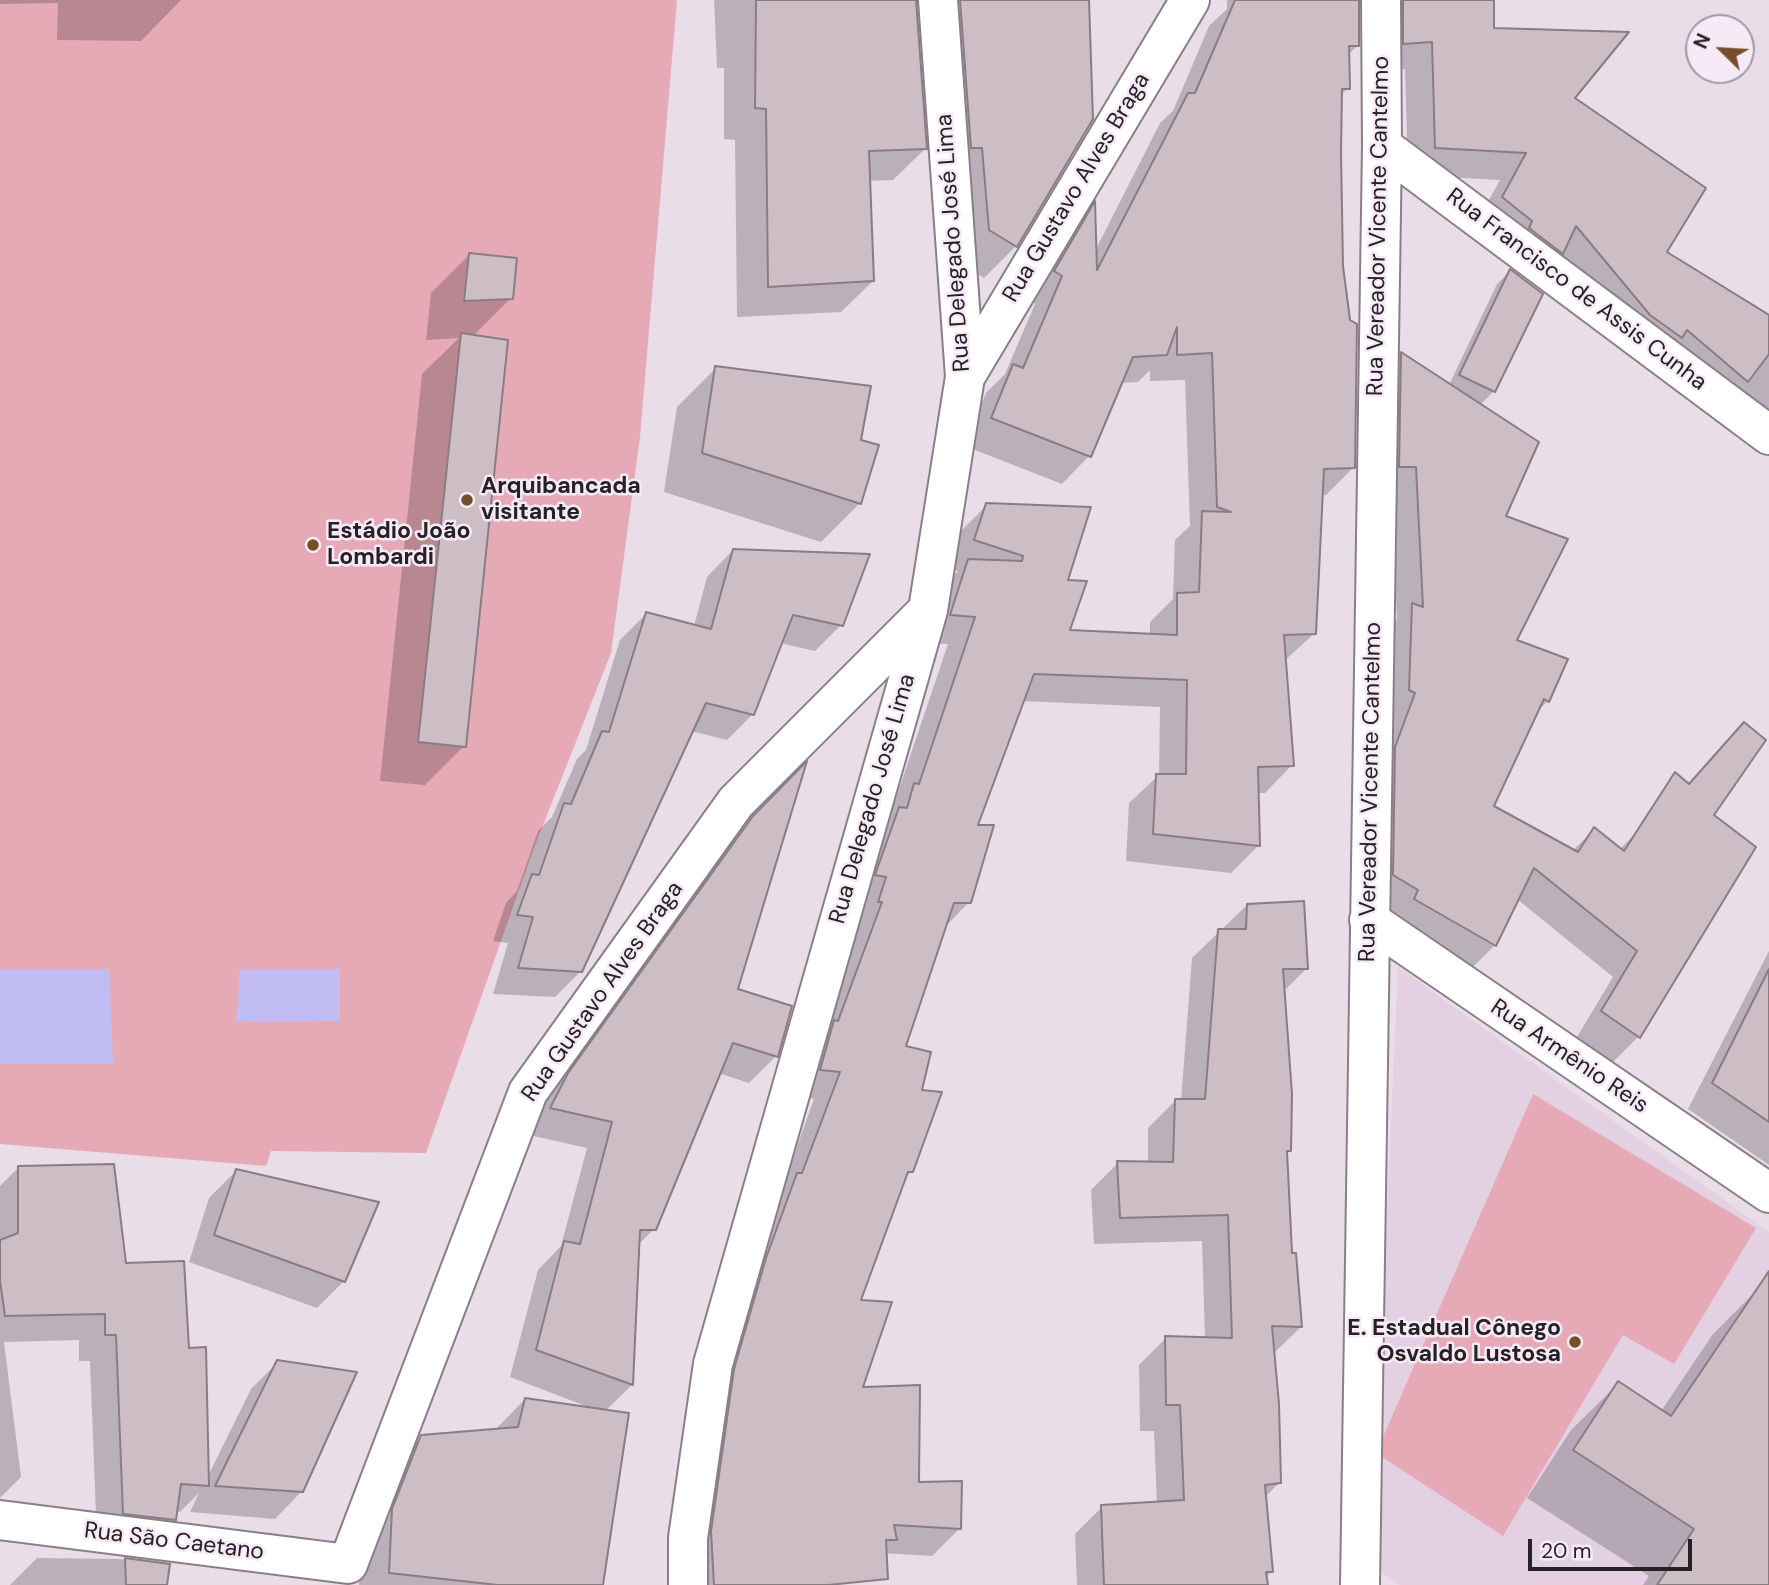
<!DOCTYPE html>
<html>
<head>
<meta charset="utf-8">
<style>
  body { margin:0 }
  #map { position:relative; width:1769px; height:1585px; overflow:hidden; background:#e9dde8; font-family:"DM Sans",sans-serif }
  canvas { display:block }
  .north { position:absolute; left:1685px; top:14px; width:70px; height:70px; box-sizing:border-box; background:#f6eaf6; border:2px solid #a29aa2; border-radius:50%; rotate:294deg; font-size:19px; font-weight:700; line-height:28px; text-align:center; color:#252125 }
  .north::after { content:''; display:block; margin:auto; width:24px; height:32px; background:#754f2b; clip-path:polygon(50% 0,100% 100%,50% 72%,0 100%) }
  .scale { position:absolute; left:1528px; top:1539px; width:164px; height:32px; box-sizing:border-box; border:4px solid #252125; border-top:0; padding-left:9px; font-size:21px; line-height:24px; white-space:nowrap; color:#252125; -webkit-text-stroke:5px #f6eaf6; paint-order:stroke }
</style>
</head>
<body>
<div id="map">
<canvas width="1769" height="1585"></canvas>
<div class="north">N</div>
<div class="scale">20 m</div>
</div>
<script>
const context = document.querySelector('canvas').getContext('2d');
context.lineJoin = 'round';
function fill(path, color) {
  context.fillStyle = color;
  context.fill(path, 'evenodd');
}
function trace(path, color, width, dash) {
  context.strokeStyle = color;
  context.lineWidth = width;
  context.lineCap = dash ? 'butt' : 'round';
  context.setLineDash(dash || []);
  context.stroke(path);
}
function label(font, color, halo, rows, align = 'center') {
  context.font = font + ' "DM Sans",sans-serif';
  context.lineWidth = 5;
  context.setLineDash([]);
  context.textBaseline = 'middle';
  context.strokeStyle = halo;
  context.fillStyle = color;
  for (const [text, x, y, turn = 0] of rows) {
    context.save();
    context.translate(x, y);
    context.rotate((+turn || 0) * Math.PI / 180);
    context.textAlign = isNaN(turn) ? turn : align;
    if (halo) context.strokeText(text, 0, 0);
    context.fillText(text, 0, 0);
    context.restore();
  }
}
fill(new Path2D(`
  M 1398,967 L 1769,1232 L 1769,1585 L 1400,1585 L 1371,1565 Z`), '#e3d1e3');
fill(new Path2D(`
  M 0,0 L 677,0 L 640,437 L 611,653 L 534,848 L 426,1153 L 271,1151 L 266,1166 L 0,1144 Z
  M 1533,1094 L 1756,1228 L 1674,1364 L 1623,1335 L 1503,1536 L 1376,1453 Z`), '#e5aab6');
fill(new Path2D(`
  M 0,969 L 109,969 L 113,1064 L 0,1064 Z
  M 240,969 L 340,969 L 340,1021 L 236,1022 Z`), '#c1bcf4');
fill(new Path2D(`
  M 0,0 L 181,0 L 141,41 L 57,40 L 58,3 L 0,4 Z
  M 714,0 L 1087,0 L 1092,119 L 1016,246 L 984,278 L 958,261 L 924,19 L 915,11 L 925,149 L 893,180 L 868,181 L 873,281 L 841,312 L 737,317 L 735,140 L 724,139 L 724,68 L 717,68 Z
  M 1227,0 L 1493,0 L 1492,30 L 1572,99 L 1665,253 L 1769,317 L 1769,450 L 1475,225 L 1500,180 L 1408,175 L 1405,69 L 1376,71 L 1365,9 L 1357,7 L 1358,45 L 1348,55 L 1348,88 L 1340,96 L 1341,267 L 1353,468 L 1326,495 L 1321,495 L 1315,633 L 1284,661 L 1292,765 L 1265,793 L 1257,793 L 1259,845 L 1231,873 L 1126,861 L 1129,803 L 1159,775 L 1160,707 L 1022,701 L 976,827 L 969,902 L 945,927 L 904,1047 L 920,1091 L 911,1171 L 903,1180 L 858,1301 L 861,1388 L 917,1483 L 960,1528 L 932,1556 L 881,1553 L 813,1585 L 684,1585 L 707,1398 L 814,1099 L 793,1097 L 886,812 L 894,804 L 948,644 L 924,643 L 941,588 L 958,571 L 948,568 L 959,533 L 987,505 L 1065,581 L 1067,631 L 1150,635 L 1150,622 L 1173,599 L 1175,540 L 1190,526 L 1185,380 L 1150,381 L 1150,370 L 1138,382 L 1120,383 L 1089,456 L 1062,484 L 965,446 L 986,393 L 1005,374 L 1035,304 L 1027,299 L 1068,231 L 1094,205 L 1095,251 L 1160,123 L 1173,111 L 1209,26 L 1227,9 Z
  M 470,254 L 511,298 L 472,337 L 464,746 L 425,785 L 380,781 L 422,374 L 459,338 L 426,340 L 431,293 Z
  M 1510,271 L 1494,391 L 1480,405 L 1504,517 L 1515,641 L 1548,701 L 1535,713 L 1491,806 L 1572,851 L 1594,830 L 1619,850 L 1639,830 L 1638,1037 L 1613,1062 L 1577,1037 L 1613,977 L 1517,899 L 1495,945 L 1470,970 L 1368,901 L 1387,630 L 1397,619 L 1391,491 L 1376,379 L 1401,354 L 1449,385 L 1497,284 Z
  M 716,368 L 859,441 L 860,503 L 821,542 L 664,492 L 677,407 Z
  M 733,550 L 841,625 L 815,651 L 780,643 L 753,714 L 727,740 L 691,731 L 581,971 L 555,997 L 493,994 L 508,943 L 493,941 L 506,903 L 517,891 L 538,831 L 552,817 L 577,759 L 586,750 L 620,640 L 646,614 L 694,626 L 707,577 Z
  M 804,768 L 736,990 L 776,1056 L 749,1083 L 718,1073 L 654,1229 L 637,1246 L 632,1385 L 605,1411 L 601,1585 L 359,1585 L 361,1543 L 389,1469 L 422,1436 L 494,1431 L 525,1399 L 596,1410 L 510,1377 L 538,1270 L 561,1246 L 587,1148 L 525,1134 L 542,1102 L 726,845 Z
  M 1247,905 L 1306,969 L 1283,992 L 1291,1255 L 1301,1327 L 1273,1354 L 1279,1483 L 1264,1498 L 1272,1571 L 1265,1578 L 1266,1585 L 1077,1585 L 1075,1534 L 1102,1507 L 1157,1504 L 1154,1431 L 1140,1431 L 1139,1365 L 1166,1338 L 1205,1339 L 1202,1241 L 1094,1244 L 1091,1190 L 1118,1163 L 1148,1163 L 1148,1128 L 1175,1101 L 1181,1101 L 1192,958 Z
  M 1769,951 L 1769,1165 L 1688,1109 Z
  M 18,1168 L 124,1264 L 188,1350 L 207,1478 L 251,1389 L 278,1362 L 302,1491 L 275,1519 L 190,1512 L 199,1493 L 180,1512 L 175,1511 L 174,1519 L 147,1546 L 97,1540 L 90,1361 L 79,1361 L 79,1340 L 4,1342 L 21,1477 L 0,1498 L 0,1186 Z
  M 236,1171 L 344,1281 L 317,1308 L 189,1262 L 209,1198 Z
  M 1759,1288 L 1769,1294 L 1769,1585 L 1643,1585 L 1649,1576 L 1527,1498 L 1571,1430 L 1618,1384 L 1661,1411 L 1713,1334 Z
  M 37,1558 L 120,1559 L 168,1565 L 165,1585 L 10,1585 Z`), '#0003');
const building = new Path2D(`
  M 756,0 L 916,0 L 927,149 L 869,151 L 874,281 L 768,287 L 766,109 L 755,108 Z
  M 960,0 L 1089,0 L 1093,119 L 1017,247 L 989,230 L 982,148 L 971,148 Z
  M 1235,0 L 1359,0 L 1359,46 L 1349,46 L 1350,89 L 1342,89 L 1341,153 L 1343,266 L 1350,320 L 1357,324 L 1355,468 L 1324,469 L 1316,634 L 1284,635 L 1294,766 L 1258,767 L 1260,846 L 1153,834 L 1156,774 L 1186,774 L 1187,680 L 1034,674 L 978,825 L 994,825 L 971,903 L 954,903 L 906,1046 L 931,1052 L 922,1090 L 942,1092 L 913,1172 L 908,1172 L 861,1300 L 892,1302 L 863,1387 L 920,1385 L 919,1482 L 962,1481 L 961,1529 L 894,1525 L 897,1540 L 886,1540 L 888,1579 L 828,1585 L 714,1585 L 711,1531 L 734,1369 L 766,1258 L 797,1173 L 802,1173 L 840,1072 L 820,1070 L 834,1020 L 838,1021 L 882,902 L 878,902 L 886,877 L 875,875 L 899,807 L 907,808 L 914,783 L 919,784 L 975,617 L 950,615 L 968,559 L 1022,561 L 1023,556 L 974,540 L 986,503 L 1091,507 L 1068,580 L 1087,581 L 1070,630 L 1177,635 L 1177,593 L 1199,592 L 1202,511 L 1231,512 L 1217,507 L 1212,353 L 1177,355 L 1177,327 L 1167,355 L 1133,357 L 1091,457 L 991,418 L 1013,364 L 1023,368 L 1062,276 L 1054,271 L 1095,201 L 1097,270 L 1188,93 L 1195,93 Z
  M 1403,0 L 1494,0 L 1494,28 L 1629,32 L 1575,98 L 1706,188 L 1667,252 L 1769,315 L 1769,354 L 1748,382 L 1687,330 L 1682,338 L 1650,315 L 1576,226 L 1563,254 L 1529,228 L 1532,221 L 1502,197 L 1526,153 L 1435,148 L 1432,42 L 1403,44 Z
  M 469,253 L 517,258 L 513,299 L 464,301 Z
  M 1510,269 L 1543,294 L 1495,392 L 1459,375 Z
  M 461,333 L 508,340 L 466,747 L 418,742 Z
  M 1401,352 L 1539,442 L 1506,516 L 1568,539 L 1517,640 L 1568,659 L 1549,702 L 1544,699 L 1494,806 L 1578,852 L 1594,827 L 1624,851 L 1675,772 L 1689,784 L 1744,722 L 1766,740 L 1714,815 L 1756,847 L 1640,1038 L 1601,1011 L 1637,951 L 1534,868 L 1496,946 L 1414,899 L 1418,890 L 1393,875 L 1395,747 L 1415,693 L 1409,690 L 1412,603 L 1423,607 L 1416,467 L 1399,467 Z
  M 715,366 L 871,386 L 861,440 L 879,445 L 861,504 L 702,453 Z
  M 733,549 L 870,554 L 843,626 L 793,615 L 754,715 L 706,703 L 582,972 L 518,968 L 533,917 L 517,915 L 532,874 L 539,875 L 564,803 L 571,804 L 602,731 L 609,732 L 646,612 L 711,629 Z
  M 807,761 L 738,989 L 792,1006 L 778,1057 L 733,1043 L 656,1230 L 640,1230 L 633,1385 L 536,1350 L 564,1241 L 580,1244 L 612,1122 L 550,1108 L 568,1073 L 753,816 Z
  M 1304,901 L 1308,969 L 1283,969 L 1292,1094 L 1291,1151 L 1287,1151 L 1292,1253 L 1296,1253 L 1302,1327 L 1272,1326 L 1279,1404 L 1281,1483 L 1265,1485 L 1273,1572 L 1266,1572 L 1268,1585 L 1104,1585 L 1101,1505 L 1184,1500 L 1180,1405 L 1166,1405 L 1165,1336 L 1232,1338 L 1228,1215 L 1120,1218 L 1117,1161 L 1173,1162 L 1175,1099 L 1205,1099 L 1218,929 L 1246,929 L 1247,904 Z
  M 1769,969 L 1769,1122 L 1712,1083 Z
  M 114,1164 L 126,1263 L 184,1261 L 189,1348 L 206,1347 L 209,1486 L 181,1484 L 176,1520 L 123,1514 L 116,1335 L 105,1335 L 105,1314 L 5,1316 L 0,1281 L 0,1240 L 18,1233 L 18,1166 Z
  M 236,1169 L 379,1202 L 345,1282 L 214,1235 Z
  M 1769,1271 L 1769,1585 L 1657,1585 L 1694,1529 L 1573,1450 L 1618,1381 L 1671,1416 Z
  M 277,1360 L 357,1372 L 303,1492 L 215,1486 Z
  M 525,1398 L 629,1413 L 603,1585 L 498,1585 L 389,1573 L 392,1509 L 421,1435 L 518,1427 Z
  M 125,1558 L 170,1564 L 167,1585 L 126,1585 Z`);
fill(building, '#cdbdc5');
trace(building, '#8a7c83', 2);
const street = new Path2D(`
  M 1382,146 L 1769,435
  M 965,377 L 1190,0
  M 1369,920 L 1769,1193
  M 0,1520 L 348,1564 L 528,1092 L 736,802 L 926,612
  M 688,1585 L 688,1538 L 713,1364 L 928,610 L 965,377 L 938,0
  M 1360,1585 L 1382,146 L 1381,0`);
trace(street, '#8a7f89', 42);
trace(street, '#fff', 38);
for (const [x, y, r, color] of [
  [467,500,7,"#754f2b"],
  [313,545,7,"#754f2b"],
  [1575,1342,7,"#754f2b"]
]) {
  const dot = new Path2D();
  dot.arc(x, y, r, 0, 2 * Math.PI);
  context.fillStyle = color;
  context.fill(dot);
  trace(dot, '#f6eaf6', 2.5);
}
label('23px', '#252125', '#f6eaf6', [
  ["Rua Gustavo Alves Braga",1077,188,-59],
  ["Rua Vereador Vicente Cantelmo",1379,226,-89],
  ["Rua Delegado José Lima",954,243,-94],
  ["Rua Francisco de Assis Cunha",1576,290,37],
  ["Rua Vereador Vicente Cantelmo",1371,792,-89],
  ["Rua Delegado José Lima",873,799,-74],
  ["Rua Gustavo Alves Braga",603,992,-55],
  ["Rua Armênio Reis",1569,1057,34],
  ["Rua São Caetano",174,1542,7]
]);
label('bold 23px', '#252125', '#f6eaf6', [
  ["Arquibancada",481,487],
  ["visitante",481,513],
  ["Estádio João",327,532],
  ["Lombardi",327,558],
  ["E. Estadual Cônego",1561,1329,"right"],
  ["Osvaldo Lustosa",1561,1355,"right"]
], 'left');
</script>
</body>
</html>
